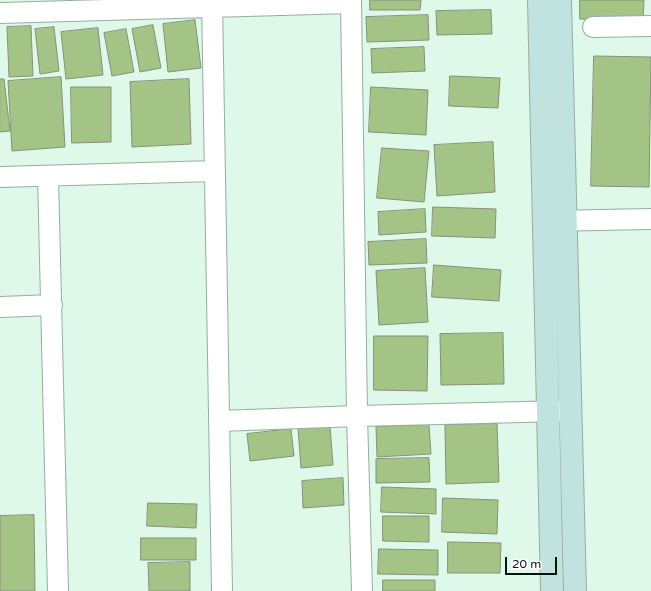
<!DOCTYPE html>
<html>
<head>
<meta charset="utf-8">
<style>
  body { margin:0 }
  #map { position:relative; width:651px; height:591px; overflow:hidden; background:#def9e9; font-family:"Varela Round",sans-serif }
  canvas { display:block }
  .scale { position:absolute; left:505px; top:557px; width:52px; height:18px; box-sizing:border-box; border:2px solid #0a140e; border-top:0; padding-left:5px; font-size:12px; line-height:14px; white-space:nowrap; color:#0a140e; -webkit-text-stroke:3px #fff; paint-order:stroke }
</style>
</head>
<body>
<div id="map">
<canvas width="651" height="591"></canvas>
<div class="scale">20 m</div>
</div>
<script>
const context = document.querySelector('canvas').getContext('2d');
context.lineJoin = 'round';
function fill(path, color) {
  context.fillStyle = color;
  context.fill(path, 'evenodd');
}
function trace(path, color, width, dash) {
  context.strokeStyle = color;
  context.lineWidth = width;
  context.lineCap = dash ? 'butt' : 'round';
  context.setLineDash(dash || []);
  context.stroke(path);
}
const building = new Path2D(`
  M 370,0 L 421,0 L 420,10 L 370,10 Z
  M 580,0 L 644,0 L 643,20 L 580,19 Z
  M 491,10 L 492,34 L 437,35 L 436,11 Z
  M 428,15 L 429,40 L 367,42 L 366,17 Z
  M 195,20 L 201,68 L 168,72 L 163,24 Z
  M 153,25 L 161,68 L 140,72 L 132,29 Z
  M 31,26 L 33,76 L 9,77 L 7,27 Z
  M 54,27 L 59,71 L 40,74 L 35,29 Z
  M 98,28 L 103,75 L 66,79 L 61,32 Z
  M 126,29 L 134,72 L 112,76 L 104,33 Z
  M 424,47 L 425,71 L 372,73 L 371,49 Z
  M 594,56 L 651,57 L 649,187 L 591,186 Z
  M 450,76 L 500,78 L 498,108 L 449,106 Z
  M 61,77 L 65,147 L 12,151 L 8,81 Z
  M 0,79 L 4,79 L 10,131 L 0,132 Z
  M 189,79 L 191,144 L 132,147 L 130,82 Z
  M 71,87 L 111,87 L 111,142 L 72,143 Z
  M 371,87 L 428,90 L 426,135 L 369,132 Z
  M 493,142 L 495,192 L 437,196 L 434,145 Z
  M 382,148 L 429,151 L 424,202 L 377,198 Z
  M 433,207 L 496,209 L 495,238 L 432,236 Z
  M 425,209 L 426,232 L 379,235 L 378,212 Z
  M 426,239 L 427,263 L 369,265 L 368,242 Z
  M 434,265 L 501,270 L 499,301 L 432,297 Z
  M 425,268 L 428,322 L 379,325 L 376,271 Z
  M 503,333 L 504,384 L 441,385 L 440,334 Z
  M 374,336 L 428,336 L 427,391 L 374,390 Z
  M 497,424 L 499,482 L 446,484 L 445,425 Z
  M 429,425 L 431,454 L 377,457 L 376,427 Z
  M 330,426 L 333,465 L 301,468 L 298,428 Z
  M 291,429 L 294,456 L 250,461 L 247,434 Z
  M 429,458 L 430,482 L 376,483 L 376,459 Z
  M 343,478 L 344,505 L 303,508 L 302,481 Z
  M 382,487 L 436,489 L 436,514 L 381,512 Z
  M 443,498 L 498,500 L 497,534 L 442,532 Z
  M 148,503 L 197,504 L 196,528 L 147,526 Z
  M 34,515 L 35,591 L 0,591 L 0,516 Z
  M 383,516 L 429,516 L 429,542 L 383,541 Z
  M 141,538 L 196,538 L 196,560 L 141,560 Z
  M 448,542 L 501,543 L 500,573 L 448,573 Z
  M 379,549 L 438,550 L 438,575 L 378,574 Z
  M 190,562 L 190,591 L 149,591 L 148,563 Z
  M 383,580 L 435,580 L 435,591 L 383,591 Z`);
fill(building, '#a3c485');
trace(building, '#85917b', 1);
const street = new Path2D(`
  M 212,0 L 222,591
  M 351,0 L 357,416 L 362,591
  M 0,13 L 351,3
  M 593,27 L 651,26
  M 48,176 L 58,591
  M 0,177 L 214,171
  M 549,221 L 651,219
  M 0,307 L 52,305
  M 219,421 L 357,416 L 565,411`);
const secondary = new Path2D(`
  M 539,0 L 552,591
  M 560,0 L 575,591`);
trace(street, '#95ae9f', 22);
trace(secondary, '#95ae9f', 24);
trace(street, '#fff', 20);
trace(secondary, '#c1e3e0', 22);
</script>
</body>
</html>
